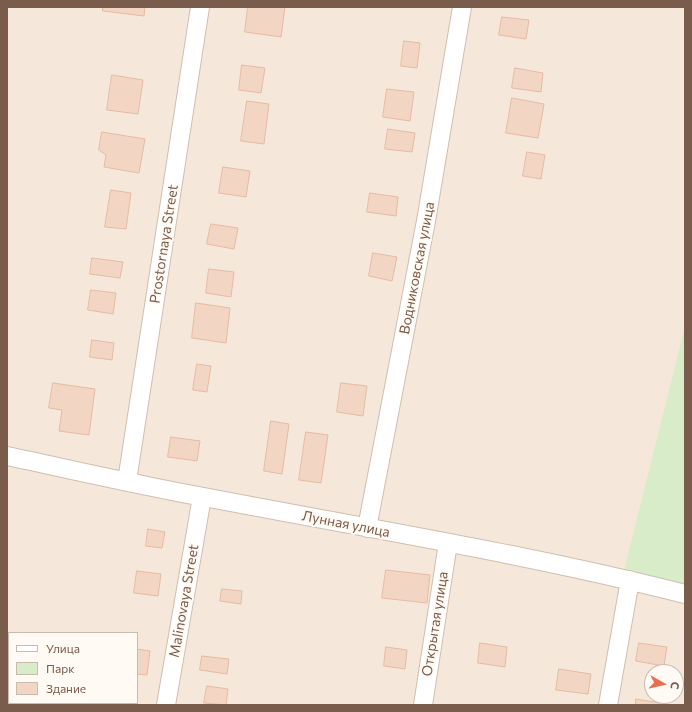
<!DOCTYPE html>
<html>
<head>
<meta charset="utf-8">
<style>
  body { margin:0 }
  #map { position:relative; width:692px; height:712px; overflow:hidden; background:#fdf6ec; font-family:Commissioner,sans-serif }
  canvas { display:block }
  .frame { position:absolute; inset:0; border:8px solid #7a5c4d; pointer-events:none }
  .legend { position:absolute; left:8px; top:632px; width:130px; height:72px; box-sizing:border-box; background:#fffaf3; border:1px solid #cabbb1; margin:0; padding:5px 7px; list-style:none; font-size:12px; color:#7a5c4d }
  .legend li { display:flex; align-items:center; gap:8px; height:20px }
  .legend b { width:20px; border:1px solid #cabbb1 }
  .north { position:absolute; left:644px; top:664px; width:40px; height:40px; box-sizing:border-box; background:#fffaf3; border:1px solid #cabbb1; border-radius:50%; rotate:98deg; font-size:11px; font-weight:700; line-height:16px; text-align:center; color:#7a5c4d }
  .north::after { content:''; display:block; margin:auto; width:14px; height:18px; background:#e76f51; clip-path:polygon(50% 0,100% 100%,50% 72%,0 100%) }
</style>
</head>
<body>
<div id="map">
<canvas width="692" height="712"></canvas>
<div class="frame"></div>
<ul class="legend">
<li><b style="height:5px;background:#fff"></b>Улица</li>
<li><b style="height:11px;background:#d8ecc9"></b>Парк</li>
<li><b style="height:11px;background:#f3d5c3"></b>Здание</li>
</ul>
<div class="north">С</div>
</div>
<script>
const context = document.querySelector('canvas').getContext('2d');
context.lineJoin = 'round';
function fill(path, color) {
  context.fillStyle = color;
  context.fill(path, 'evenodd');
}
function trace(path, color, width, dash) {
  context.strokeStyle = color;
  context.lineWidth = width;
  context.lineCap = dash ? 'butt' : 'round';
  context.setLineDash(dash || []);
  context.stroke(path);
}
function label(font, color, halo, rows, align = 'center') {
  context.font = font + ' Commissioner,sans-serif';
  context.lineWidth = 4;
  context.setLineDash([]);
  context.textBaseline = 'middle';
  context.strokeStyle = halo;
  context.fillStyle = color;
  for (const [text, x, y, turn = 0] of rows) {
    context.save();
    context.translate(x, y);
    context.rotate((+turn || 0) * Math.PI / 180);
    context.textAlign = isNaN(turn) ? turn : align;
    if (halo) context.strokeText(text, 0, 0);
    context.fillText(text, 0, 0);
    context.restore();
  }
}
fill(new Path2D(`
  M 7,7 L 685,7 L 685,705 L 7,705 ZM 9,633 L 137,633 L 137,703 L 9,703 ZM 652,672 L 676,672 L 676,696 L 652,696 Z`), '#f5e8da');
fill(new Path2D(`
  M 685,326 L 685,594 L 621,582 Z`), '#d8ecc9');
const building = new Path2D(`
  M 103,7 L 145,7 L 144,16 L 103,11 Z
  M 248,7 L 285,7 L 281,37 L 245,32 Z
  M 502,17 L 529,20 L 526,39 L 499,35 Z
  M 404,41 L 420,43 L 417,68 L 401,66 Z
  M 242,65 L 265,68 L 261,93 L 239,90 Z
  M 515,68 L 543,73 L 541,92 L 512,88 Z
  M 112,75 L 143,80 L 138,114 L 107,110 Z
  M 387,89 L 414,92 L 410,121 L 383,117 Z
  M 512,98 L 544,104 L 538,138 L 506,133 Z
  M 247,101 L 269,104 L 264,144 L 241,141 Z
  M 388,129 L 415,133 L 412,152 L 385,149 Z
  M 102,132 L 145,139 L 139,173 L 104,167 L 106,155 L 99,150 Z
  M 527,152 L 545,155 L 541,179 L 523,176 Z
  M 223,167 L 250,171 L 246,197 L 219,193 Z
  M 111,190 L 131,193 L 126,229 L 105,227 Z
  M 370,193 L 398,197 L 396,216 L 367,212 Z
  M 211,224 L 238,228 L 234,249 L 207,244 Z
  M 373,253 L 397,257 L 392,281 L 369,276 Z
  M 92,258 L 123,262 L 120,278 L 90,274 Z
  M 209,269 L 234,272 L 231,297 L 206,293 Z
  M 91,290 L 116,293 L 113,314 L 88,310 Z
  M 196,303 L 230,308 L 226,343 L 192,338 Z
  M 92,340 L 114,343 L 112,360 L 90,357 Z
  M 197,364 L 211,366 L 207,392 L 193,390 Z
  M 53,383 L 95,389 L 89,435 L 59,431 L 62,410 L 49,408 Z
  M 341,383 L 367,386 L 363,416 L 337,412 Z
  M 271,421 L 289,424 L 282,474 L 264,471 Z
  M 306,432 L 328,435 L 321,483 L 299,480 Z
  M 171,437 L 200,441 L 197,461 L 168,457 Z
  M 148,529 L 165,532 L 162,548 L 146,546 Z
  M 386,570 L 430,575 L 427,603 L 382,598 Z
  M 137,571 L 161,574 L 158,596 L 134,593 Z
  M 222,589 L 242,591 L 241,604 L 220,601 Z
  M 480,643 L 507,647 L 505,667 L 478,663 Z
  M 639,643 L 667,647 L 664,666 L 636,661 Z
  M 386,647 L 407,650 L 405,669 L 384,666 Z
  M 137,649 L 150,651 L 147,675 L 137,674 Z
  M 202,656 L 229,659 L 227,674 L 200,670 Z
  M 559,669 L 591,674 L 588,694 L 556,690 Z
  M 207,686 L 228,689 L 226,705 L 204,703 Z
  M 636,699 L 660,703 L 660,705 L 636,705 Z`);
fill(building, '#f3d5c3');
trace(building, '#e6bba3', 1);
const minor = new Path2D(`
  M 7,456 C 73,470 138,485 204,497 C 365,528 527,554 685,594
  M 127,481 L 200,7
  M 367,528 L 426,221 L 462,7
  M 166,705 L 202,497
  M 423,705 L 448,543
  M 608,705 L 630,580`);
trace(minor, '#d1beb0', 20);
trace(minor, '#fff', 18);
label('14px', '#7a5c4d', '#fffaf3', [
  ["Prostornaya Street",164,244,-81],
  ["Водниковская улица",417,268,-79],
  ["Лунная улица",346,524,11],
  ["Malinovaya Street",184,601,-80],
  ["Открытая улица",435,624,-81]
]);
</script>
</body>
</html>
